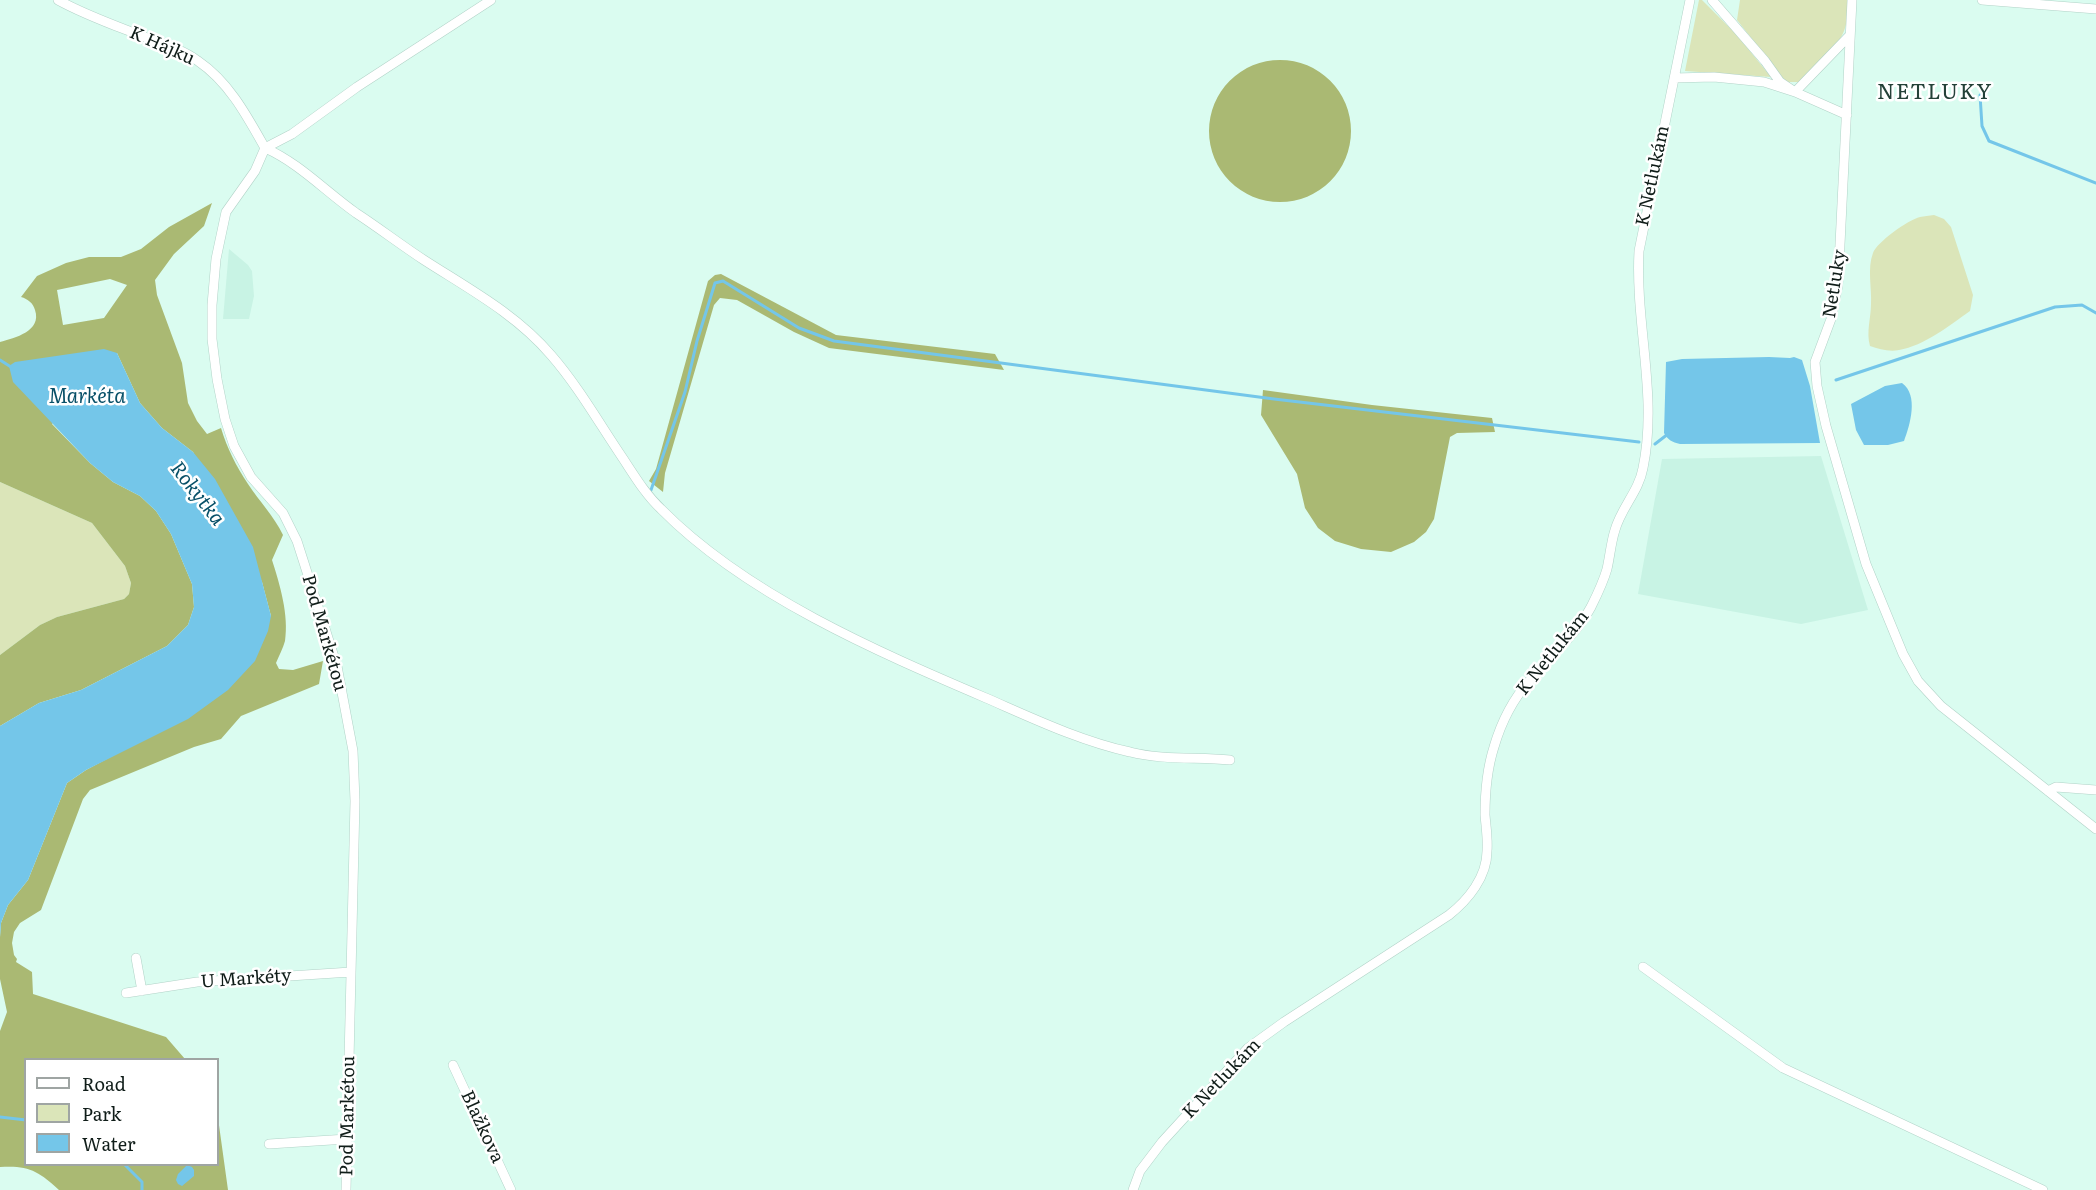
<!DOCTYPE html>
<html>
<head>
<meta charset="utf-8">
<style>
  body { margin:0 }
  #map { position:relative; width:2096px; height:1190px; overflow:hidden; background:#dafcf0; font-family:Literata,serif }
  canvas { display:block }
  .legend { position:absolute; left:24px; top:1058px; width:195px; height:108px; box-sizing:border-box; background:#fff; border:2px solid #9fa5a3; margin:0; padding:8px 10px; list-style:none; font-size:18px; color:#101d19 }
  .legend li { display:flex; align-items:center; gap:12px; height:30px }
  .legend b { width:30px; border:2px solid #9fa5a3 }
</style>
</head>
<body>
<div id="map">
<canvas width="2096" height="1190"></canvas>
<ul class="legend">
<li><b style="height:8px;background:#fff"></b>Road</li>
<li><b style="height:16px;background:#dbe5b9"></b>Park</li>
<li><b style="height:16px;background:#74c6e9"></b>Water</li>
</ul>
</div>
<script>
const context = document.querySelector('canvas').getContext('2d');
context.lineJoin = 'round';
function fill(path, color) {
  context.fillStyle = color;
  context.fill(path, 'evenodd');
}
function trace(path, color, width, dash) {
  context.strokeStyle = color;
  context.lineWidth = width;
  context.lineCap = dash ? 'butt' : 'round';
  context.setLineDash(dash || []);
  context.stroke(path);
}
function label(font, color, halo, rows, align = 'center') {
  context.font = font + ' Literata,serif';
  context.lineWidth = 5;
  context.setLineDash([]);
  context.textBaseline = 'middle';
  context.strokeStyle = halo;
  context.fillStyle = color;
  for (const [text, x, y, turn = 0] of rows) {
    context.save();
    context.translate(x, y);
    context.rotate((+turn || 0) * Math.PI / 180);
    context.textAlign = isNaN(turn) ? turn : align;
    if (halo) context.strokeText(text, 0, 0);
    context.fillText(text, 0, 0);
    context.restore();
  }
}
fill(new Path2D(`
  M 229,249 L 248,265 L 252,271 L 254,296 L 249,319 L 223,319 Z
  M 1821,456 L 1868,610 L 1801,624 L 1638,594 L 1662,459 Z`), '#c8f3e4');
fill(new Path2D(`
  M 1699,0 L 1702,0 L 1736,34 L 1771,77 L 1685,71 Z
  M 1740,0 L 1848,0 C 1847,9 1848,20 1845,28 C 1839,48 1814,68 1799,82 L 1786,82 L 1737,20 Z
  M 1934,215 L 1944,219 L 1951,227 L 1973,295 L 1970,311 C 1950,325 1924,346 1899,350 C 1889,352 1879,349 1870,346 C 1866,332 1871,318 1871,304 C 1872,289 1867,268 1873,253 C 1877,242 1908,220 1920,217 C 1924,216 1929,216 1934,215 Z
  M 0,482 L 92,523 L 125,566 L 131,583 L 129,594 L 124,599 L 57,617 L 40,625 L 0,655 Z`), '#dbe5b9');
fill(new Path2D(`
  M1209 131a71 71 0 1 1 142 0a71 71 0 1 1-142 0Z
  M 212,203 L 204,226 L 174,254 L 155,280 L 157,295 L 182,363 L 188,403 L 197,421 L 207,434 L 221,428 C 227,448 236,466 248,484 C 259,501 274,516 283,535 L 272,560 C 280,585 289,615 285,641 C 283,648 279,656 276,663 L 279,669 L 293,670 L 323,661 L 319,684 L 241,716 L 221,739 L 194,747 L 90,790 L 83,799 L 41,910 L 20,923 L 14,932 L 12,943 L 14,955 L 17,959 L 16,962 L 32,972 L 33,994 L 166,1037 L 185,1059 L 26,1060 L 26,1164 L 218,1164 L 218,1118 L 228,1190 L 59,1190 C 39,1171 28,1165 0,1167 L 0,1031 L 7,1012 L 0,979 L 0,937 L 1,923 L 8,905 L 28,880 L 67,783 L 86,770 L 114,755 L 271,616 L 262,582 L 193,452 L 162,428 L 140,403 L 117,353 L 52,424 L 90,463 L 113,482 L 140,496 L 156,511 L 171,534 L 192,584 L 194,607 L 188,625 L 167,646 L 81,690 L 39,703 L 0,726 L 0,655 L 40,625 L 57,617 L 124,599 L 129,594 L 131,583 L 125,566 L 92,523 L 0,482 L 0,342 C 15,338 42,331 35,310 C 33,303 28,299 21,297 L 37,276 L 66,263 L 89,257 L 121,257 L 141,249 L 169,227 ZM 110,279 L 127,285 L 104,318 L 63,325 L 57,290 Z
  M 721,274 L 836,335 L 995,354 L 1004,370 L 829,348 L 794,332 L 737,300 L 720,298 L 714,305 L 665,473 L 663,492 L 649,481 L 656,469 L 708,281 L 715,275 Z
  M 1263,390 L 1372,405 L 1492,418 L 1495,432 L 1457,433 L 1450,437 L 1434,519 L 1426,532 L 1414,542 L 1391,552 L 1361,549 L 1335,541 L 1318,528 L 1305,508 L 1297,474 L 1261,415 Z`), '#aab973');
fill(new Path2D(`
  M 104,349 L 117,353 L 140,403 L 162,428 L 193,452 L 215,479 L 253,547 L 271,616 L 268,631 L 255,661 L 228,690 L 188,719 L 86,770 L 67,783 L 28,880 L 8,905 L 1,923 L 0,937 L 0,726 L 39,703 L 81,690 L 167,646 L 188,625 L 194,607 L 192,584 L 171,534 L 156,511 L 140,496 L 113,482 L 90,463 L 13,382 L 9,366 L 15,362 Z
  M 1769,357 L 1790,358 L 1794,357 L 1802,360 L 1810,386 L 1820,443 L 1680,444 C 1672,442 1668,440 1664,433 L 1666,362 L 1682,359 Z
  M 1902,383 C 1919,395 1910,425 1904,441 L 1888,445 L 1864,445 L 1856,430 L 1851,404 L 1885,386 Z
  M 187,1165 L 192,1167 L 194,1170 L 194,1176 L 182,1186 L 178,1184 L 176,1180 L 178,1174 Z`), '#74c6e9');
trace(new Path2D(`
  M 1980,95 L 1982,126 L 1989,141 L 2096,183
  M 0,360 L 11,367
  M 1836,380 L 2055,307 L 2082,305 L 2096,313
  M 1655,444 L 1668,434
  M 651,490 L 685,392 L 697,341 L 715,283 L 723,281 L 799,328 L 834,341 L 1274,399 L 1639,442
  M 0,1117 L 26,1120
  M 124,1164 L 142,1182 L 142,1190`), '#74c6e9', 3);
const minor = new Path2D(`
  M 58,0 C 87,16 117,26 147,38 C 164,44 184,50 198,61 C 229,82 247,116 265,148
  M 1712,0 L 1765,61 L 1780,82 L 1795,92 L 1847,115
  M 1852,0 L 1838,285 L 1831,319 L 1815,362 L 1817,386 L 1826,426 L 1866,564 L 1903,654 L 1918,681 L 1941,706 L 2096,829
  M 1982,0 L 2096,9
  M 1674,78 L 1714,77 L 1764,82 L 1795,92 L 1850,35
  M 265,148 C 299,163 325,191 356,213 C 379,228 401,245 424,260 C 469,289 516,314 551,355 C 578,386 599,423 622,457 C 634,475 645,494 661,509 C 746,595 876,651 986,698 C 1032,718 1080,741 1130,752 C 1162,760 1196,757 1230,760
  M 265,148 L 255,171 L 226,212 L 216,259 L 212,305 L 212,339 L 217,379 L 225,419 L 234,446 L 251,477 L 283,513 L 297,541 L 337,666 L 353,751 L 355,801 L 346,1190
  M 265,148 L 292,134 L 357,87 L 491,0
  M 2048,791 L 2056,787 L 2096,790
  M 136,958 L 142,991
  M 1643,967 L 1783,1068 L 2043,1190
  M 126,993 L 197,982 L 351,972
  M 453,1065 L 511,1190
  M 269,1144 L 347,1139
  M 1133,1190 L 1140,1171 L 1162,1142 L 1248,1048 L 1284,1022 L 1449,915 C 1468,900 1487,877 1487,851 C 1488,839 1486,827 1485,815 C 1485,792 1487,769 1494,747 C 1501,723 1513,699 1530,680 C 1551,655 1575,636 1591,607 C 1597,595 1603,583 1607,569 C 1610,556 1611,542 1615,530 C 1621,508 1639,491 1643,468 C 1658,396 1635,324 1639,251 L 1690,0`);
trace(minor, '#b1d2c7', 10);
trace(minor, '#fff', 9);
label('18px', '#101d19', '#fff', [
  ["K Hájku",162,46,24],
  ["K Netlukám",1653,176,-78],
  ["Netluky",1835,284,-81],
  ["Pod Markétou",324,633,74],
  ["K Netlukám",1553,653,-51],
  ["U Markéty",246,979,-4],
  ["K Netlukám",1222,1079,-46],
  ["Pod Markétou",348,1116,-89],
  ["Blažkova",482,1127,65]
]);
label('italic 20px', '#085068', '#fff', [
  ["Markéta",87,397],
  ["Rokytka",197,494,52]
]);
context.letterSpacing = '1.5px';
label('21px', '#244138', '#fff', [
  ["NETLUKY",1935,93]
]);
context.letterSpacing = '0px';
</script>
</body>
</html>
